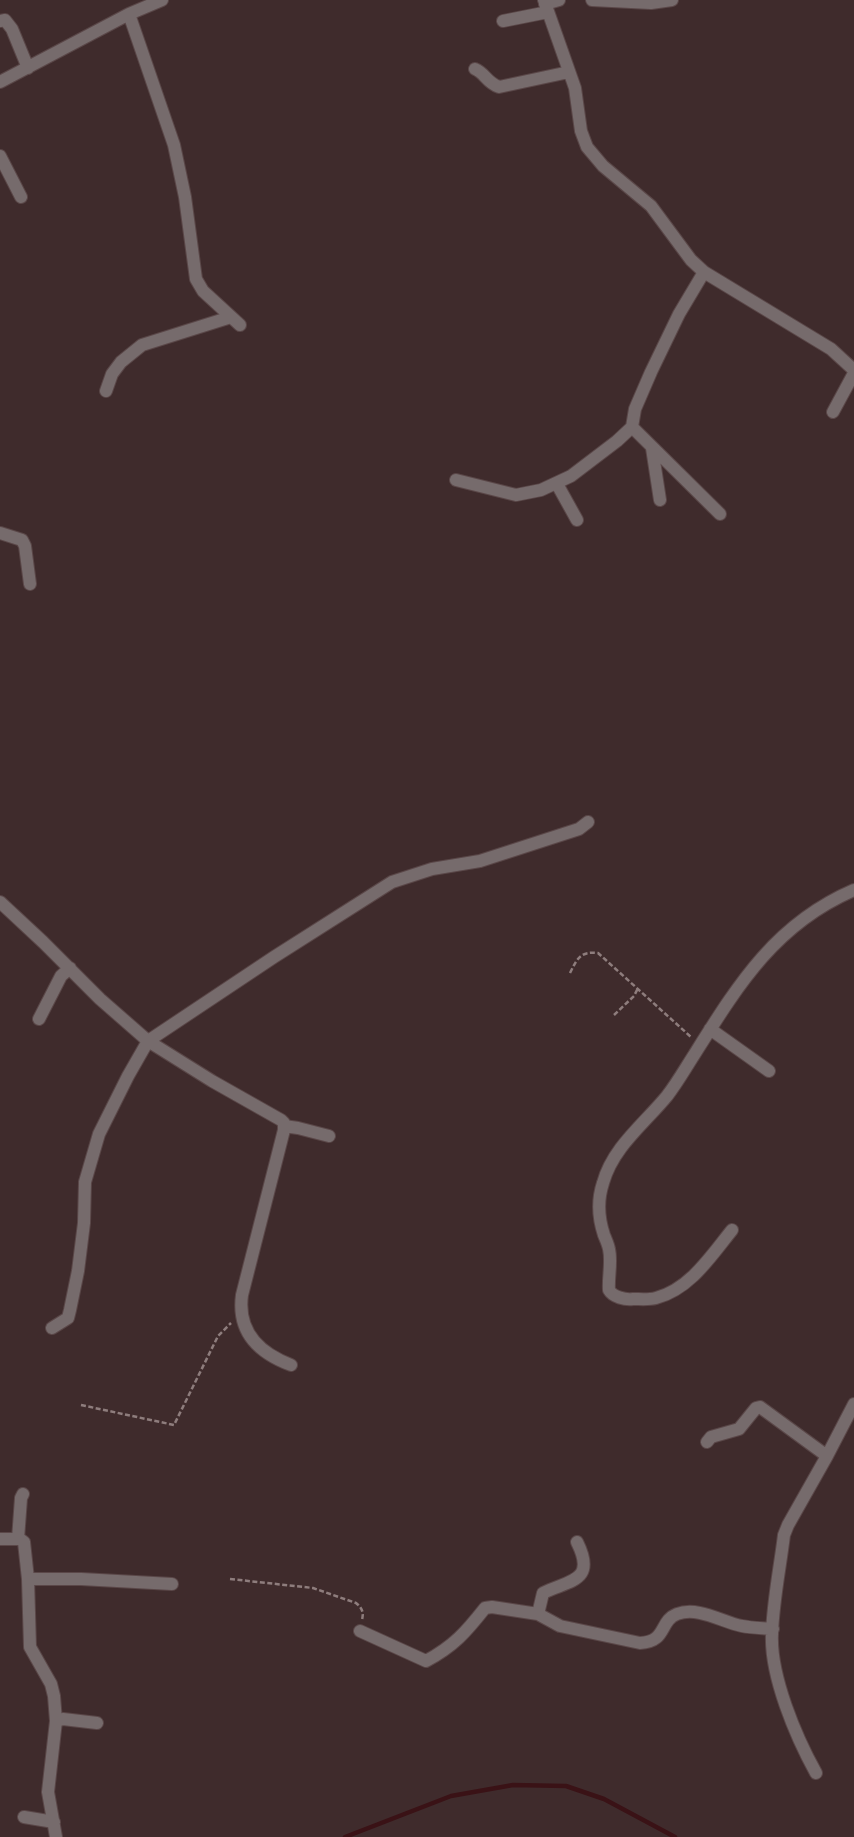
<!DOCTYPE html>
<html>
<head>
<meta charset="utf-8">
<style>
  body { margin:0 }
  canvas { display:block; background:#3f2b2c }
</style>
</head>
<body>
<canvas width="854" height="1837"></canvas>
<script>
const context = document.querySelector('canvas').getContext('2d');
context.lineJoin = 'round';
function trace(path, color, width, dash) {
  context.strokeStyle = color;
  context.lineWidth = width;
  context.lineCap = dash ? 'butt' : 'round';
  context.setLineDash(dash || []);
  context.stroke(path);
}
trace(new Path2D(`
  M 345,1837 L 451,1796 L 513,1785 L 566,1786 L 604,1799 L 675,1837`), '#3a1216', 4.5);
const minor = new Path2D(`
  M 544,0 L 575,88 L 581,131 L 587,147 L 603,166 L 651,206 L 691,260 L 704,272 L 831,349 L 854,370
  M 592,0 L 651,3 L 672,0
  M 545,4 L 559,0
  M 129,14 L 174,145 L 185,197 L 196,279 L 203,291 L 240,325
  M 0,21 L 5,20 L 12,29 L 28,68
  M 503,21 L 548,12
  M 475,69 C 485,73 486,82 499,87 L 569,72
  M 0,82 L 129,14 L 162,0
  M 0,156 L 21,197
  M 106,391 L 112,374 L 121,362 L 142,345 L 231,317
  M 833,412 L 854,373
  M 632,427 L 720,514
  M 652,448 L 660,500
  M 456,480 L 516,495 L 541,490 L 571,476 L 617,441 L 632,427 L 635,409 L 651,372 L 679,314 L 704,272
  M 557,484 L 577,520
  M 0,533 L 22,540 L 25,546 L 30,584
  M 0,902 L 43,942 L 100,999 L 148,1041 L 212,1081 L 281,1120 L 284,1123 L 284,1130 L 242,1295 C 237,1332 259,1353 291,1365
  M 39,1019 L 61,976 L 70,968
  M 710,1029 L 769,1071
  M 284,1126 L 298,1128 L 329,1136
  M 732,1230 C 711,1256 690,1289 656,1298 C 649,1300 640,1299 633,1299 C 625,1300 613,1297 609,1290 C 608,1277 612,1262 609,1249 C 608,1244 606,1240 604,1235 C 598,1217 597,1201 603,1183 C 613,1147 644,1124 667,1096 C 677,1083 685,1069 694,1055 C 738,985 775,924 854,890
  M 52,1328 L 68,1318 L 70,1310 L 78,1271 L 84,1223 L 85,1182 L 99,1134 L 128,1076 L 148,1041 L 274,957 L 392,882 L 432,869 L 480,861 L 579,829 L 588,822
  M 707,1442 L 711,1437 L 739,1429 L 756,1408 L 760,1407 L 827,1456
  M 0,1539 L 20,1539 L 24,1542 L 28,1579 L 30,1647 L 51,1684 L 54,1696 L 56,1721 L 48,1792 L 56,1837
  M 18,1539 L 21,1498 L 23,1494
  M 28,1579 L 81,1579 L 172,1584
  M 538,1614 L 543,1593 C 569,1580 597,1582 577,1542
  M 360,1631 L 426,1661 C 454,1646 466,1632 485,1608 L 492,1607 L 538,1614 L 560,1626 L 640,1643 C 667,1642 659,1621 677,1614 C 698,1606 722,1622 742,1626 C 752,1628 763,1628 773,1629
  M 56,1721 L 63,1719 L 97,1723
  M 816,1773 C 796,1737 770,1676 772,1634 C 773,1601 780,1568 784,1535 L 788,1525 L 827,1456 L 854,1404
  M 24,1817 L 54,1822`);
trace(minor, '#5a4748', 14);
trace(new Path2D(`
  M 570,973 C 577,959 580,951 598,953 L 691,1037
  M 614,1015 L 634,996 L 638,988
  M 81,1405 L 174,1425 L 218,1336 L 231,1323
  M 230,1579 L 313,1588 L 356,1603 C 362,1608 364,1612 362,1620`), '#8e7d7d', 2.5, [5, 2.5]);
trace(minor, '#766b6c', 12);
</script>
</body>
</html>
